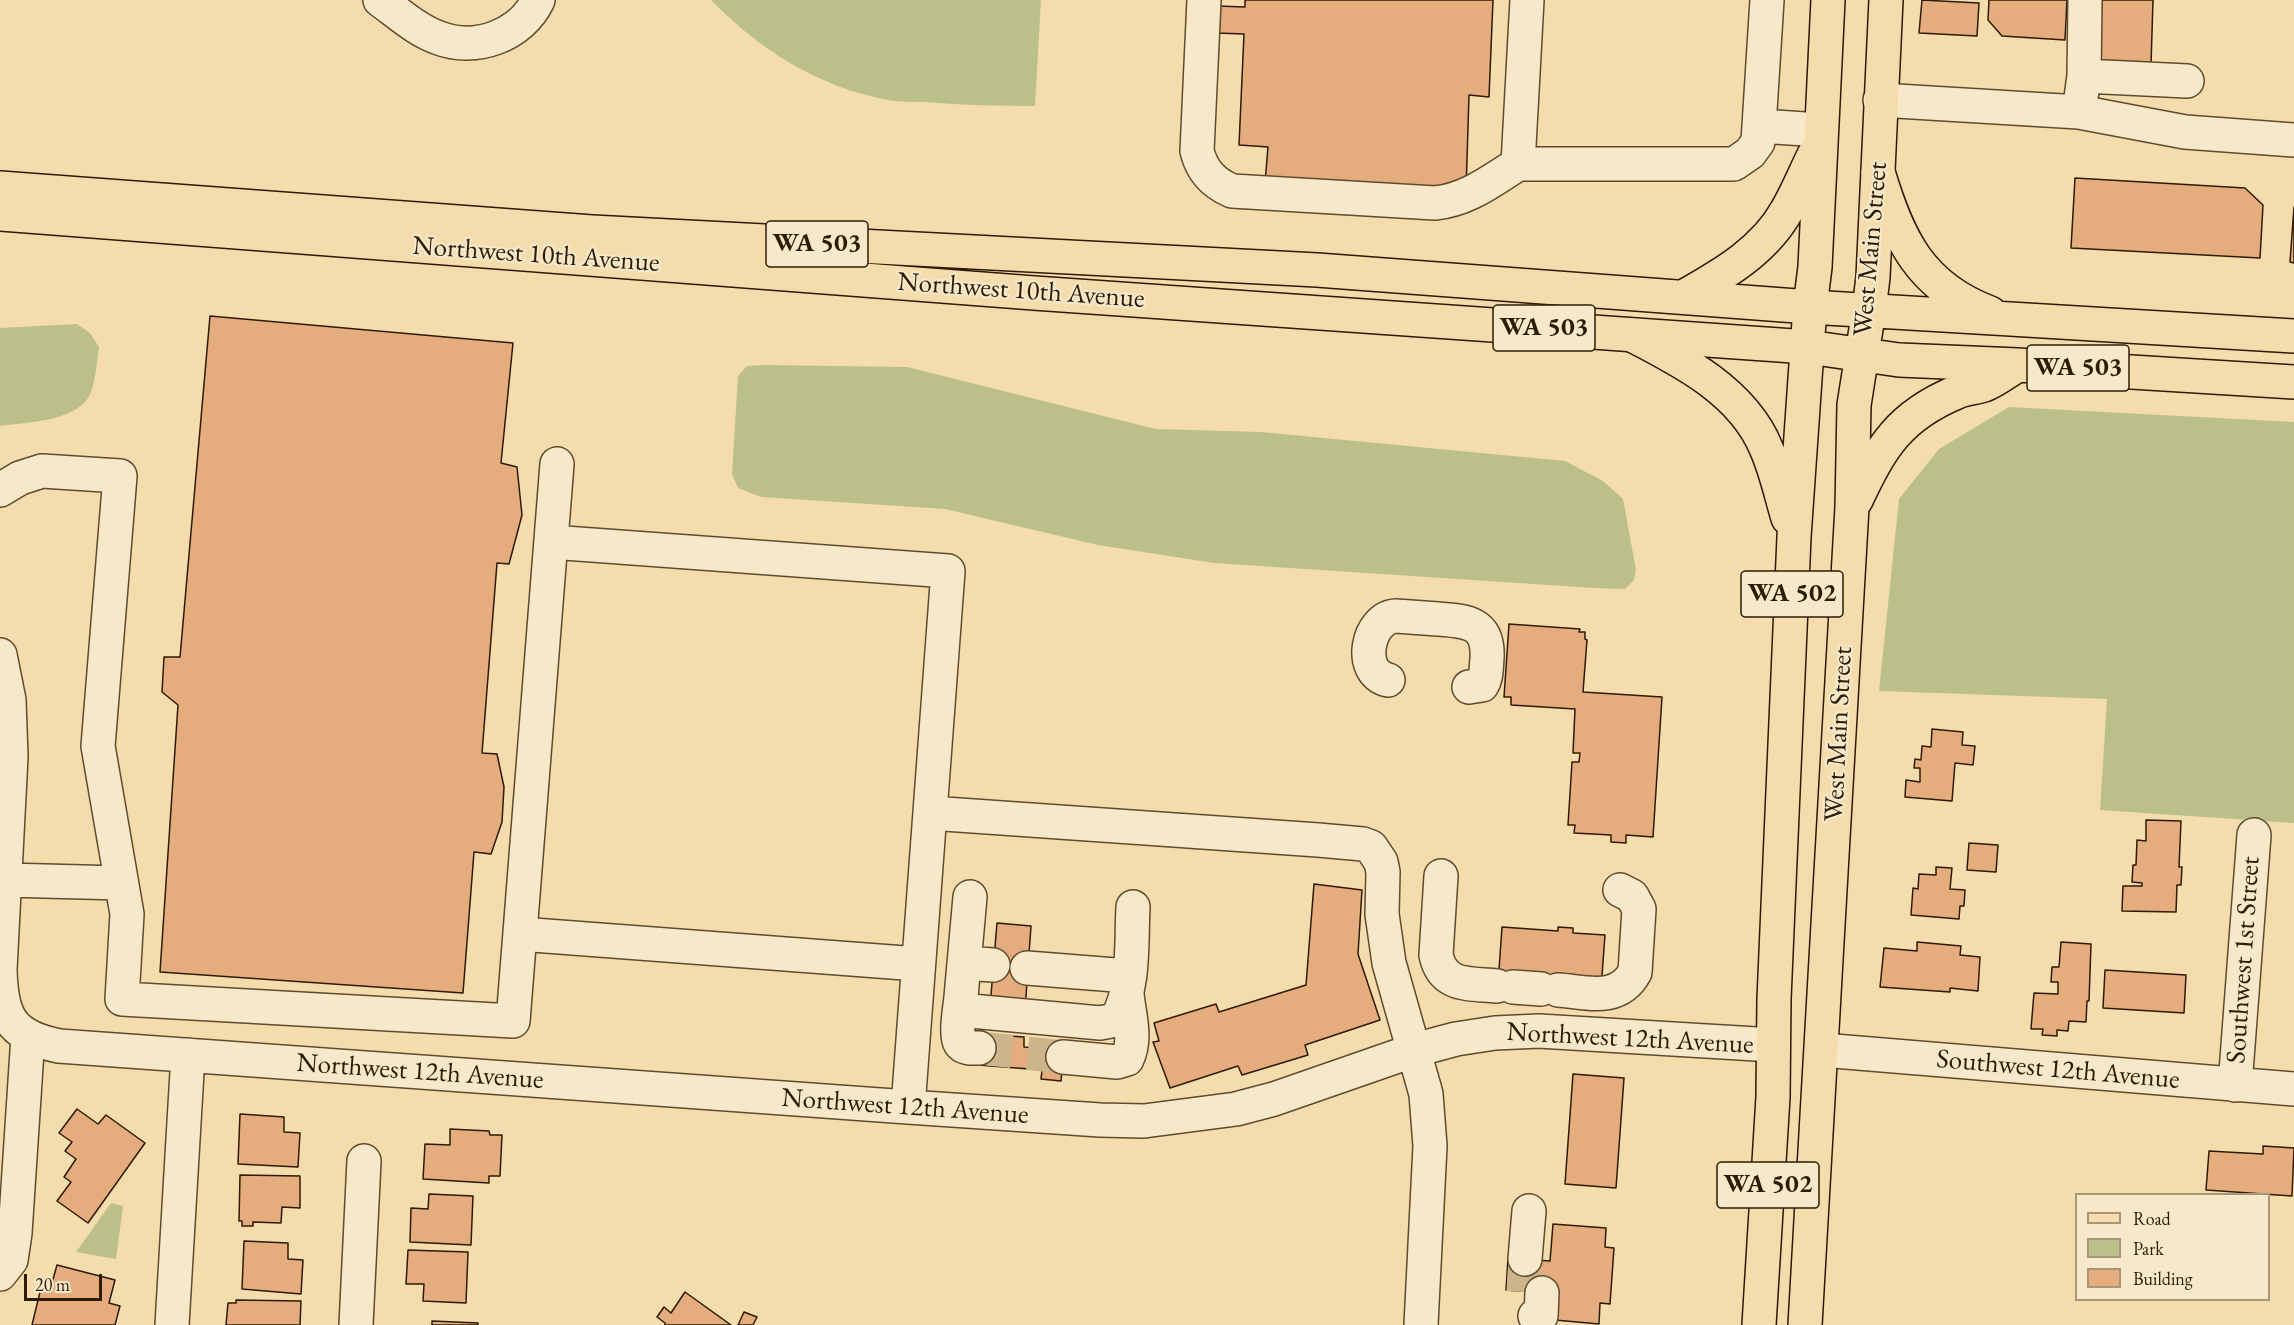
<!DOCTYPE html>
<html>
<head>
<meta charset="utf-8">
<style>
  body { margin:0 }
  #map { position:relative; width:2294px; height:1325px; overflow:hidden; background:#f4dcad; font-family:"EB Garamond",serif }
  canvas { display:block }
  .legend { position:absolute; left:2075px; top:1193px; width:195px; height:108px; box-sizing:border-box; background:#f8e8ca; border:2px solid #a7967a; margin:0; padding:8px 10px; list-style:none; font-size:18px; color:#2d1b03 }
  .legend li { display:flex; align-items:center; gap:12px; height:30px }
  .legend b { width:30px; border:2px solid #a7967a }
  .scale { position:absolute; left:24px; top:1274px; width:78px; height:27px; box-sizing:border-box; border:3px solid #2d1b03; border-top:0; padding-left:8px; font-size:18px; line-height:21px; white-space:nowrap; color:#2d1b03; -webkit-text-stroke:4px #f8e8ca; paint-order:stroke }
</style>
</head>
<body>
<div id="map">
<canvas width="2294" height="1325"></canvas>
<ul class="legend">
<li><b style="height:8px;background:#f4dcad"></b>Road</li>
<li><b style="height:16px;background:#bbc08a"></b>Park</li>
<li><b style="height:16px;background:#e5ac7d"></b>Building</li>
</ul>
<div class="scale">20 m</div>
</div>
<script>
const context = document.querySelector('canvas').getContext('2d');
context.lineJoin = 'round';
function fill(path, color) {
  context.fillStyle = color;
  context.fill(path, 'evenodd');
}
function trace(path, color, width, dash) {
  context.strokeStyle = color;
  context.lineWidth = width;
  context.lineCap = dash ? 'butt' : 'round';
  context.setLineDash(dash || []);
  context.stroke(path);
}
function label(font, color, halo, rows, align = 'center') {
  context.font = font + ' "EB Garamond",serif';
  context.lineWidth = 4.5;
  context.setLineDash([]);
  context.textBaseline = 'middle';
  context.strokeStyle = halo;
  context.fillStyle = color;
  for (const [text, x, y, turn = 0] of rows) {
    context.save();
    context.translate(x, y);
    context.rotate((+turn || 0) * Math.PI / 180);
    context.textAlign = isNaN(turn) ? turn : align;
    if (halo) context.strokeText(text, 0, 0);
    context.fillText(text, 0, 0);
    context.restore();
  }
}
fill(new Path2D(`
  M 711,0 L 1041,0 L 1035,106 C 998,106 962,105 925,102 C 913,102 900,102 888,100 C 818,87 760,50 711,0 Z
  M 77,324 L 90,333 L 99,347 C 97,361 96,376 92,389 C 83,422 27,422 0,426 L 0,328 Z
  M 765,365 L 907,367 L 1156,429 L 1261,432 L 1565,461 L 1603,481 L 1623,499 L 1636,570 L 1634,580 L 1625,589 L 1594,588 L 1214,563 L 1098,545 L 945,509 L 761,497 L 738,488 L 732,474 L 738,376 L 747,366 Z
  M 2009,407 L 2294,422 L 2294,823 L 2100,810 L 2107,699 L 1879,691 L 1899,499 L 1939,449 Z
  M 111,1203 L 123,1206 L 116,1259 L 76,1252 Z`), '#bbc08a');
const building = new Path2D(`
  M 1245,0 L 1493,0 L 1489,97 L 1469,95 L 1466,192 L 1265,183 L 1268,147 L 1239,145 L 1244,34 L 1216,33 L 1217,6 L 1245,7 Z
  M 1922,0 L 1979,3 L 1977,36 L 1919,33 Z
  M 1989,0 L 2067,0 L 2065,40 L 2002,36 L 1988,20 Z
  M 2097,0 L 2153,0 L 2151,65 L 2096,64 Z
  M 2075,178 L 2245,188 L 2263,205 L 2260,258 L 2071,248 Z
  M 2294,207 L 2294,263 L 2290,262 Z
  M 210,316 L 513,343 L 501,463 L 517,467 L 522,515 L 509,564 L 497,563 L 482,753 L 497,754 L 504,787 L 502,822 L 491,854 L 474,852 L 463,993 L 160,972 L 178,705 L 162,692 L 164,657 L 180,657 Z
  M 1509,624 L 1580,629 L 1579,632 L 1585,632 L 1585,639 L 1587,640 L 1583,692 L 1662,697 L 1653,837 L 1626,835 L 1626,843 L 1611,842 L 1611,835 L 1574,833 L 1575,825 L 1568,825 L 1572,762 L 1579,762 L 1580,753 L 1573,753 L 1575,709 L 1511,705 L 1511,697 L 1504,697 Z
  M 1932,729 L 1963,732 L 1962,745 L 1975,746 L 1973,765 L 1955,763 L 1952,801 L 1905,797 L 1906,780 L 1920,782 L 1920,768 L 1914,768 L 1915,759 L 1921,760 L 1922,746 L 1931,747 Z
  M 2146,820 L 2181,821 L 2179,867 L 2182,867 L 2181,885 L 2177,885 L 2176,912 L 2122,911 L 2123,886 L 2142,886 L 2142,883 L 2132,882 L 2133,865 L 2136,865 L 2137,840 L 2146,841 Z
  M 1969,843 L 1998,845 L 1996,872 L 1967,870 Z
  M 1936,867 L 1952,868 L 1950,889 L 1965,890 L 1964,906 L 1960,906 L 1959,919 L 1911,915 L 1913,888 L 1918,889 L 1919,874 L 1936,875 Z
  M 1314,884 L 1362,890 L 1358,954 L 1380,1020 L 1305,1045 L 1308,1055 L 1242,1075 L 1238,1066 L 1170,1088 L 1153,1042 L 1159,1041 L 1154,1023 L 1216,1004 L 1219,1012 L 1306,985 Z
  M 997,923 L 1031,926 L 1025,1010 L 990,1007 Z
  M 1502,927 L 1558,931 L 1558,927 L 1573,928 L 1573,933 L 1605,935 L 1601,989 L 1497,998 Z
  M 1917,942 L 1961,946 L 1960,955 L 1980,957 L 1978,991 L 1950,988 L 1950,992 L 1880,987 L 1884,948 L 1917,951 Z
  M 2061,942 L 2091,944 L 2089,1001 L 2087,1001 L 2086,1022 L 2069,1021 L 2068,1031 L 2057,1030 L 2057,1036 L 2042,1035 L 2043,1029 L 2031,1029 L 2034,993 L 2058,994 L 2058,982 L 2051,982 L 2052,967 L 2059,967 Z
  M 2105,970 L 2186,975 L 2184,1013 L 2103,1008 Z
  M 980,1034 L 1024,1037 L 1024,1047 L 1064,1050 L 1061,1081 L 1041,1079 L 1042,1070 L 978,1065 Z
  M 1573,1074 L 1624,1078 L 1616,1188 L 1565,1184 Z
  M 77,1109 L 98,1124 L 106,1115 L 145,1143 L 88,1223 L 57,1201 L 71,1182 L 64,1177 L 76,1159 L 65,1151 L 72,1142 L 59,1133 Z
  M 240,1114 L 284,1117 L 284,1132 L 300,1133 L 298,1167 L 238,1164 Z
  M 450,1129 L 489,1131 L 490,1135 L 502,1135 L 500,1176 L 489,1176 L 489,1183 L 423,1179 L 425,1144 L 450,1145 Z
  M 2263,1146 L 2294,1148 L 2292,1196 L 2206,1190 L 2209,1151 L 2263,1154 Z
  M 240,1175 L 300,1176 L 300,1208 L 282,1207 L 281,1223 L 253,1222 L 253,1226 L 242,1226 L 242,1221 L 239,1221 Z
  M 429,1194 L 473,1196 L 471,1245 L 410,1242 L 411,1208 L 428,1209 Z
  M 1553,1224 L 1606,1228 L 1605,1247 L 1614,1248 L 1610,1304 L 1600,1303 L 1599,1324 L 1544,1319 L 1532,1292 L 1506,1290 L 1508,1258 L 1550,1261 Z
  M 244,1241 L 288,1243 L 288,1259 L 303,1260 L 301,1294 L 242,1289 Z
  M 408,1250 L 468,1252 L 466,1303 L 423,1301 L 424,1284 L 406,1284 Z
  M 57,1265 L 115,1280 L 109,1303 L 120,1306 L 115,1325 L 32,1325 L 41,1288 L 50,1290 Z
  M 685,1292 L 731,1325 L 665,1325 L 665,1323 L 657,1317 L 664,1307 L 671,1313 Z
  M 236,1300 L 301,1301 L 300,1325 L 226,1325 L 228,1303 L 236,1303 Z
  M 744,1312 L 757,1317 L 753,1325 L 738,1325 Z
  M 432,1321 L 478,1323 L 478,1325 L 432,1325 Z`);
fill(building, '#e5ac7d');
trace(building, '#2d1b03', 1.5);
trace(new Path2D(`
  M 979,1048 L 1063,1057
  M 1523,1292 L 1525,1259`), '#ccb58b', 33, [33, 16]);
const minor = new Path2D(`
  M 380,0 C 398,13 418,31 439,38 C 475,52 521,36 538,0
  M 1204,0 L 1197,151 C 1202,171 1213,183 1232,191 L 1435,203 C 1467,200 1491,181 1518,164
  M 1527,0 L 1518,164 L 1734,164 L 1750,153 L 1758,142 L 1767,0
  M 2084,76 L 2187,81
  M 1880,100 L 2079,112 L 2185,132 L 2294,140
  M 2079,112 L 2084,76 L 2085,0
  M 1760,126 L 1820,130
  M 0,490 L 20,478 L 42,471 L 120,476 L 98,746 L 127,914 L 122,999 L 513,1021 L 557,464
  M 551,542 L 948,571 L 908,1107
  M 0,655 L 9,700 L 11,757 L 0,969 C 1,1016 10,1036 59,1046 L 908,1107 L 1100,1120 L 1144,1121 L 1236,1109 L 1274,1099 L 1415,1050 L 1456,1039 L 1495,1033 L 1539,1031 L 1773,1045
  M 1388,680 C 1356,672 1368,617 1396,616 C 1410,617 1424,618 1438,619 C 1466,621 1489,622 1487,658 C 1486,667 1487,677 1482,685 L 1469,687
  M 930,813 L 1318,840 L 1363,844 L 1371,847 L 1381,862 L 1383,872 L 1382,914 L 1389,963 L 1426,1094 L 1430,1146 L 1421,1325
  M 1441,876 L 1436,955 C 1443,988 1470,983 1497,986
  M 6,880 L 121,883
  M 970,897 L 961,997 L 962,1006 L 971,1011 L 1100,1023 L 1116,1020 C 1135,988 1131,943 1133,907
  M 520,934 L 918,964
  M 964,963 L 993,965
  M 1027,968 L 1128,976
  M 1513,987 L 1541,989
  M 1558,990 C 1587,992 1618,1003 1635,972 L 1639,909 L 1632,896 L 1620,890
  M 961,997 C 960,1007 955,1035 960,1043 C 964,1049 973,1048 979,1048
  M 1822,1050 L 2294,1089
  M 1063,1057 L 1117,1062 L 1127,1059 C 1137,1039 1129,1015 1127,994
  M 2235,1085 L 2254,835
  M 1525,1259 L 1529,1211
  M 0,1274 L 11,1260 L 15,1233 L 28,1036
  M 1535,1316 L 1541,1316 L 1542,1293
  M 172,1325 L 188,1055
  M 356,1325 L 364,1161`);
const major = new Path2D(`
  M 0,188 L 592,232 L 1317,270 L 1810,307 L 1815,267 L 1828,0
  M 0,214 L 1034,293 L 1808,347
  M 1685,296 C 1724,274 1765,250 1787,210 C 1797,193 1805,173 1814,155
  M 1869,310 L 1873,277 L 1886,0`);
const highway = new Path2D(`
  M 1878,172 C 1898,239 1920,287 1990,313
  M 1632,335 C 1683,361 1743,392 1766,448 C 1776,470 1781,495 1788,518
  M 1808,347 L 1899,360 L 2018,365 L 2294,382
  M 1856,500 C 1881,447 1899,416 1957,392 C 1965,388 1975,388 1984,385 C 1995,381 2006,372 2016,366
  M 1759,1325 L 1773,1097 L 1774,999 L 1794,537 L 1810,307 L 2294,336
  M 1805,1325 L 1852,507 L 1854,405 L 1869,310`);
trace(minor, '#5f4b2e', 36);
trace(major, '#2d1b03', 36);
trace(highway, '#2d1b03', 36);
trace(minor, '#f8e8ca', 33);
trace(major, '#f4dcad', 33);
trace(highway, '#f4dcad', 33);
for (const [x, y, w] of [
  [817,244,102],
  [1544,328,102],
  [2078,368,102],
  [1792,594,102],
  [1768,1185,102]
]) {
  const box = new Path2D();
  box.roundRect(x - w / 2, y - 23, w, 46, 4.5);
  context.fillStyle = '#f8e8ca';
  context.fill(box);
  trace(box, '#2d1b03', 1.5);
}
label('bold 26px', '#2d1b03', null, [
  ["WA 503",817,244],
  ["WA 503",1544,328],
  ["WA 503",2078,368],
  ["WA 502",1792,594],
  ["WA 502",1768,1185]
]);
label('27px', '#2d1b03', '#f8e8ca', [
  ["West Main Street",1871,249,-85],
  ["Northwest 10th Avenue",536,255,4],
  ["Northwest 10th Avenue",1021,291,4],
  ["West Main Street",1839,734,-87],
  ["Southwest 1st Street",2244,960,-86],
  ["Northwest 12th Avenue",1630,1039,3],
  ["Southwest 12th Avenue",2058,1070,5],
  ["Northwest 12th Avenue",420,1072,4],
  ["Northwest 12th Avenue",905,1107,4]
]);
</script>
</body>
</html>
